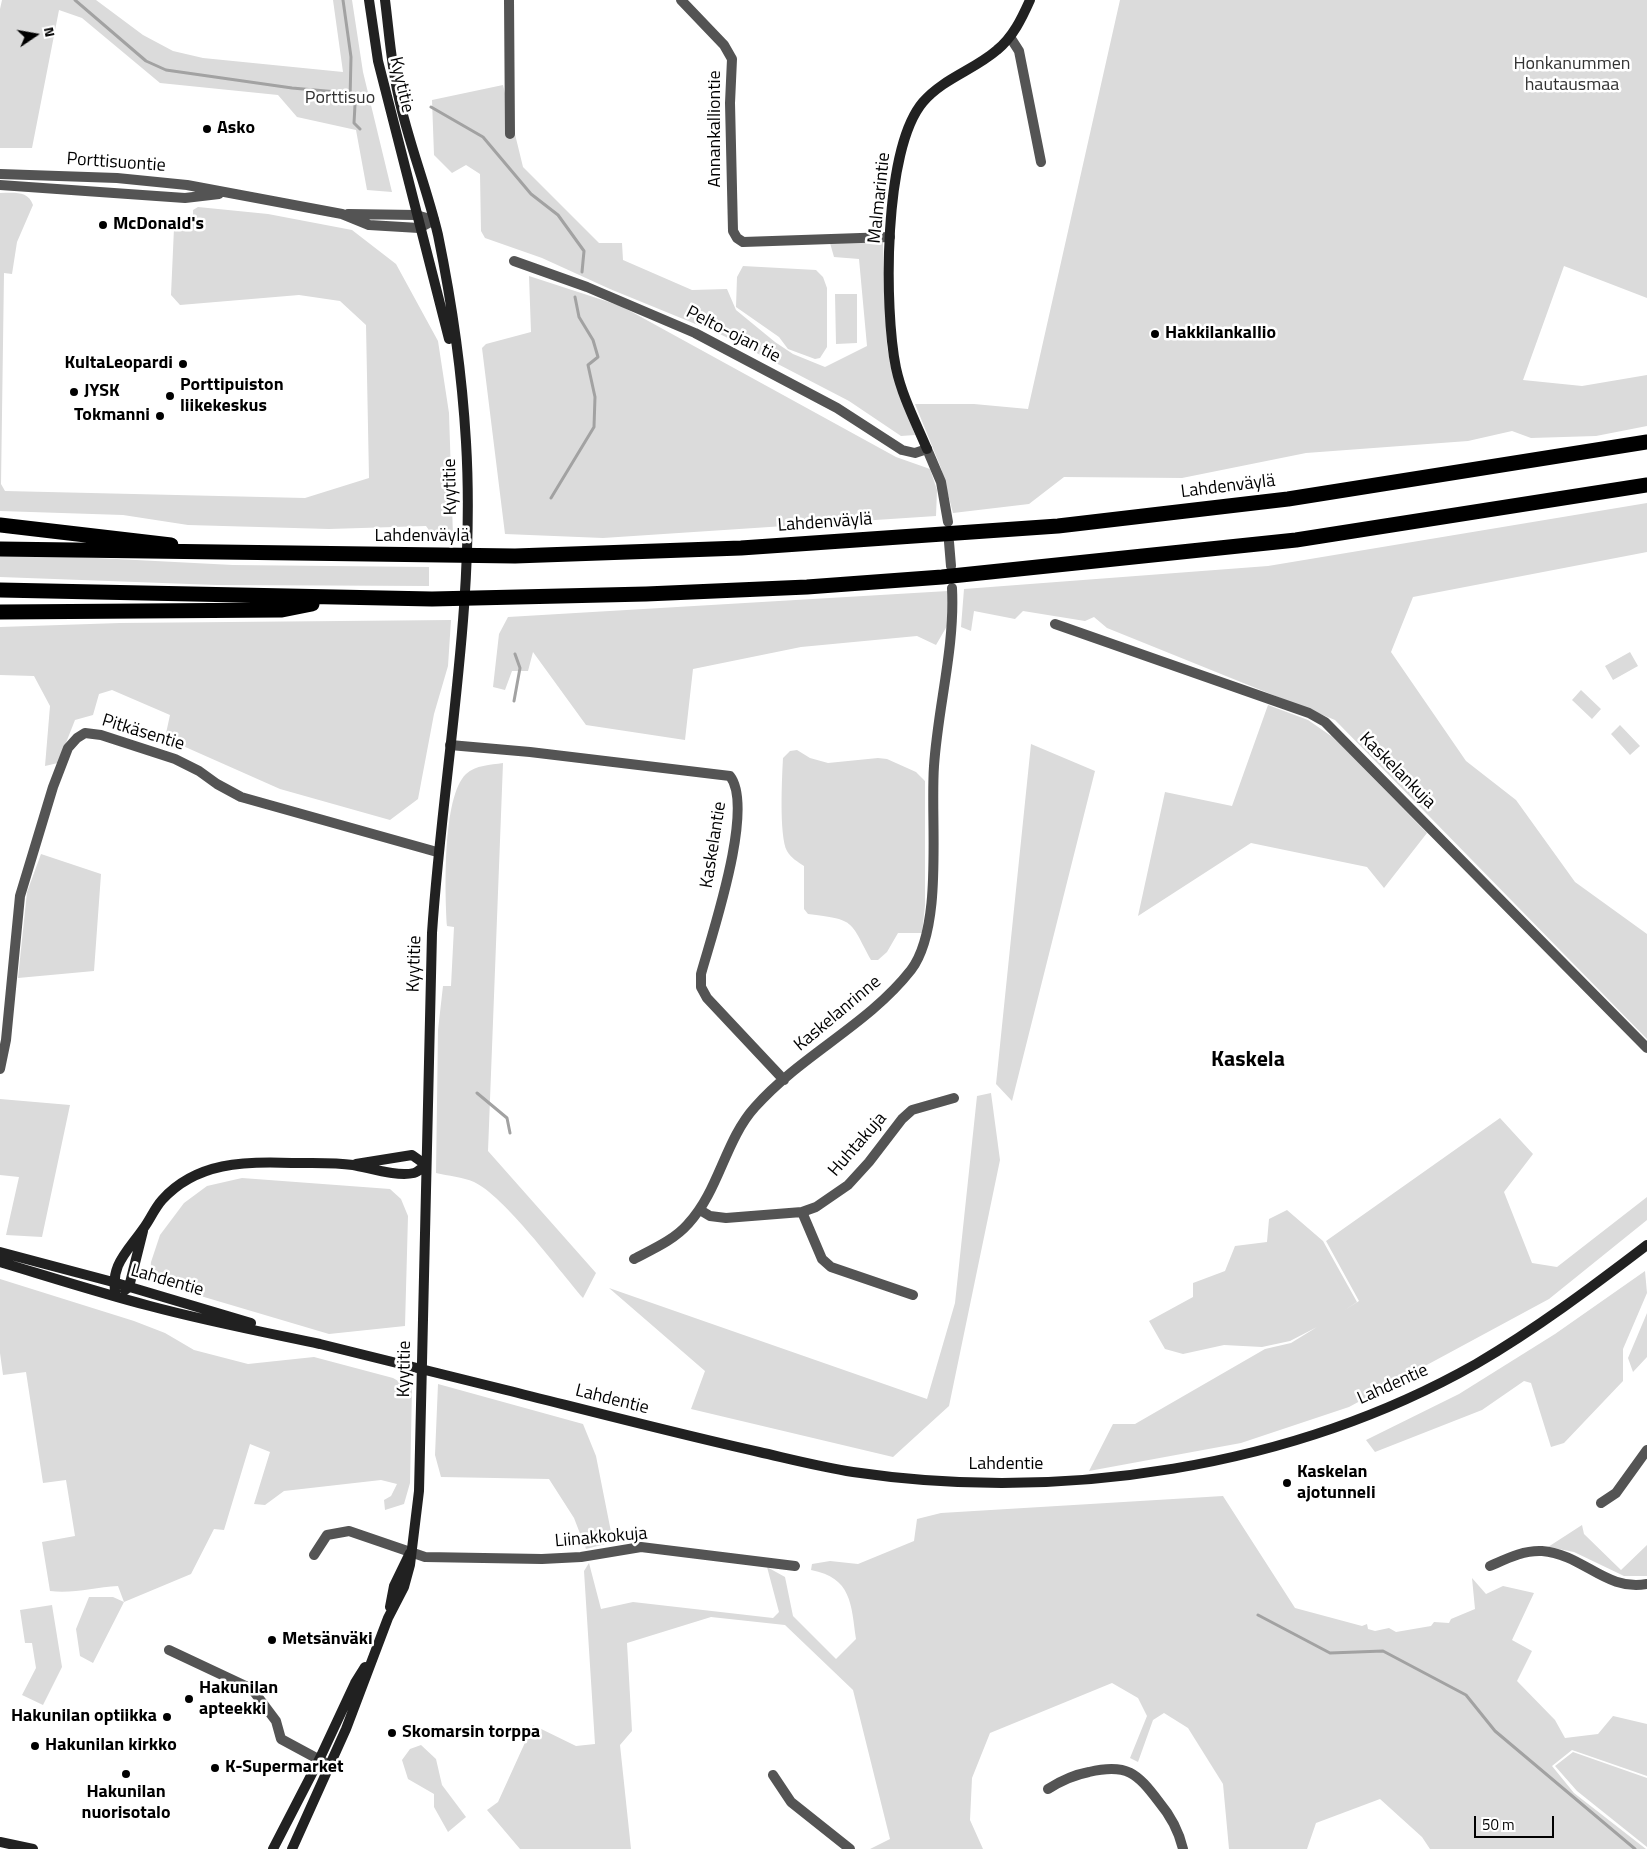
<!DOCTYPE html>
<html>
<head>
<meta charset="utf-8">
<style>
  body { margin:0 }
  #map { position:relative; width:1647px; height:1849px; overflow:hidden; background:#fff; font-family:"Titillium Web",sans-serif }
  canvas { display:block }
  .north { position:absolute; left:10px; top:10px; width:50px; height:50px; -webkit-text-stroke:4px #fff; paint-order:stroke; rotate:78deg; font-size:14px; font-weight:700; line-height:20px; text-align:center; color:#000 }
  .north::after { content:''; display:block; margin:auto; width:18px; height:22px; background:#000; clip-path:polygon(50% 0,100% 100%,50% 72%,0 100%) }
  .scale { position:absolute; left:1474px; top:1816px; width:80px; height:22px; box-sizing:border-box; border:2px solid #000; border-top:0; padding-left:6px; font-size:15px; line-height:18px; white-space:nowrap; color:#000; -webkit-text-stroke:4px #fff; paint-order:stroke }
</style>
</head>
<body>
<div id="map">
<canvas width="1647" height="1849"></canvas>
<div class="north">N</div>
<div class="scale">50 m</div>
</div>
<script>
const context = document.querySelector('canvas').getContext('2d');
context.lineJoin = 'round';
function fill(path, color) {
  context.fillStyle = color;
  context.fill(path, 'evenodd');
}
function trace(path, color, width, dash) {
  context.strokeStyle = color;
  context.lineWidth = width;
  context.lineCap = dash ? 'butt' : 'round';
  context.setLineDash(dash || []);
  context.stroke(path);
}
function label(font, color, halo, rows, align = 'center') {
  context.font = font + ' "Titillium Web",sans-serif';
  context.lineWidth = 5;
  context.setLineDash([]);
  context.textBaseline = 'middle';
  context.strokeStyle = halo;
  context.fillStyle = color;
  for (const [text, x, y, turn = 0] of rows) {
    context.save();
    context.translate(x, y);
    context.rotate((+turn || 0) * Math.PI / 180);
    context.textAlign = isNaN(turn) ? turn : align;
    if (halo) context.strokeText(text, 0, 0);
    context.fillText(text, 0, 0);
    context.restore();
  }
}
fill(new Path2D(`
  M 2,0 L 96,0 L 143,35 L 173,51 L 203,58 L 343,72 L 333,0 L 352,0 L 363,72 L 392,192 L 367,190 L 356,130 L 297,117 L 278,95 L 160,83 L 82,18 L 59,10 L 32,148 L 0,148 L 0,9 Z
  M 1120,0 L 1647,0 L 1647,298 L 1564,266 L 1523,380 L 1582,386 L 1647,375 L 1647,426 L 1596,436 L 1531,438 L 1512,431 L 1468,441 L 1306,453 L 1182,478 L 1064,477 L 1029,504 L 953,513 L 941,468 L 915,404 L 974,404 L 1028,409 Z
  M 503,85 L 523,167 L 599,243 L 622,243 L 623,260 L 692,290 L 727,289 L 736,310 L 775,342 L 793,354 L 825,367 L 867,346 L 859,259 L 834,257 L 830,243 L 883,242 L 887,346 L 892,372 L 915,435 L 901,436 L 849,401 L 720,334 L 610,289 L 542,258 L 485,238 L 481,231 L 480,174 L 466,165 L 452,173 L 434,155 L 432,100 Z
  M 0,193 C 13,193 28,190 33,205 L 17,242 L 12,274 L 4,273 L 1,484 L 5,491 L 305,498 L 369,478 L 366,325 L 340,301 L 299,295 L 180,305 L 171,295 L 174,228 L 180,223 L 193,219 L 193,210 L 198,207 L 268,214 L 352,230 L 396,264 L 438,341 L 449,413 L 453,536 L 431,533 L 426,526 L 329,529 L 188,525 L 123,515 L 0,511 Z
  M 743,266 L 816,270 L 823,277 L 827,288 L 827,347 L 820,358 L 815,359 L 788,349 L 779,337 L 736,307 L 737,277 Z
  M 529,276 L 621,306 L 896,457 L 930,469 L 937,490 L 936,516 L 603,538 L 505,534 L 482,348 L 486,344 L 531,332 Z
  M 835,294 L 857,294 L 857,343 L 836,344 Z
  M 1647,503 L 1647,552 L 1413,597 L 1391,652 L 1466,761 L 1516,800 L 1575,882 L 1647,934 L 1647,1039 L 1335,720 L 1107,628 L 1094,617 L 1085,621 L 1023,611 L 1015,619 L 974,611 L 971,631 L 961,627 L 964,589 L 1268,566 Z
  M 0,553 L 233,565 L 429,567 L 429,586 L 217,585 L 0,577 Z
  M 948,591 L 947,626 L 936,645 L 917,636 L 801,647 L 693,669 L 685,740 L 586,725 L 533,652 L 528,671 L 512,671 L 505,690 L 493,687 L 499,634 L 508,617 Z
  M 451,620 L 448,666 L 434,714 L 418,799 L 390,820 L 280,789 L 165,738 L 170,715 L 112,690 L 99,694 L 93,715 L 75,720 L 58,763 L 45,766 L 50,706 L 34,676 L 0,675 L 0,627 L 120,623 Z
  M 1630,652 L 1638,666 L 1613,680 L 1605,666 Z
  M 1581,690 L 1601,709 L 1592,719 L 1572,700 Z
  M 1268,705 L 1308,720 L 1334,738 L 1427,833 L 1384,888 L 1367,867 L 1251,843 L 1138,916 L 1165,792 L 1232,806 Z
  M 1620,725 L 1640,746 L 1630,755 L 1611,734 Z
  M 1031,744 L 1095,771 L 1012,1101 L 996,1084 Z
  M 797,750 L 810,758 L 828,763 L 878,758 L 887,759 L 916,772 L 925,781 L 925,905 L 922,933 L 898,933 L 887,952 L 878,960 L 871,960 C 849,919 855,920 808,914 L 804,909 L 804,866 C 798,862 791,858 787,851 C 779,836 782,777 783,758 L 790,751 Z
  M 503,763 L 488,1151 L 596,1273 L 583,1298 C 559,1270 503,1195 474,1182 C 463,1177 448,1176 436,1173 L 438,1030 L 443,986 L 451,986 L 454,927 L 447,926 C 445,893 442,797 466,774 C 476,765 490,765 503,763 Z
  M 41,854 L 101,874 L 94,971 L 18,978 L 27,892 Z
  M 991,1093 L 1000,1160 L 949,1406 L 893,1457 L 691,1409 L 705,1371 L 609,1288 L 927,1399 L 955,1303 L 977,1096 Z
  M 0,1099 L 70,1105 L 42,1237 L 6,1235 L 19,1177 L 0,1175 Z
  M 1500,1118 L 1533,1154 L 1504,1192 L 1532,1263 L 1557,1267 L 1647,1197 L 1647,1220 L 1549,1299 L 1349,1407 L 1241,1443 L 1089,1471 L 1113,1424 L 1135,1424 L 1265,1349 L 1291,1343 L 1317,1327 L 1290,1341 L 1262,1347 L 1224,1345 L 1183,1354 L 1165,1349 L 1149,1321 L 1193,1297 L 1193,1283 L 1225,1271 L 1235,1246 L 1267,1242 L 1269,1219 L 1287,1210 L 1323,1241 L 1357,1302 L 1345,1310 L 1359,1301 L 1326,1241 Z
  M 242,1178 L 390,1189 L 401,1199 L 408,1216 L 405,1326 L 329,1334 L 150,1281 L 151,1262 L 160,1235 L 184,1203 L 207,1186 Z
  M 1645,1271 L 1647,1293 L 1623,1349 L 1623,1381 L 1564,1443 L 1551,1447 L 1531,1383 L 1524,1381 L 1482,1410 L 1375,1452 L 1366,1440 L 1459,1394 L 1555,1334 Z
  M 0,1279 L 134,1321 L 165,1333 L 194,1350 L 248,1364 L 314,1357 L 393,1378 L 412,1389 L 410,1483 L 404,1504 L 385,1510 L 384,1500 L 391,1496 L 397,1484 L 381,1480 L 284,1491 L 265,1505 L 254,1504 L 270,1452 L 250,1444 L 224,1530 L 214,1529 L 191,1574 L 124,1602 L 93,1663 L 80,1656 L 76,1629 L 89,1597 L 113,1597 L 124,1602 L 118,1586 C 95,1587 73,1594 50,1591 L 42,1542 L 75,1536 L 66,1480 L 43,1483 L 26,1372 L 3,1375 L 0,1353 Z
  M 1647,1313 L 1647,1357 L 1633,1372 L 1628,1358 Z
  M 438,1384 L 583,1424 L 596,1456 L 613,1542 L 586,1549 L 574,1518 L 549,1479 L 441,1477 L 435,1455 Z
  M 1223,1496 L 1295,1608 L 1362,1626 L 1367,1624 L 1368,1629 L 1375,1631 L 1389,1628 L 1396,1632 L 1431,1626 L 1434,1622 L 1449,1623 L 1451,1619 L 1475,1609 L 1472,1578 L 1486,1594 L 1503,1586 L 1534,1593 L 1512,1640 L 1532,1651 L 1517,1681 L 1555,1720 L 1565,1738 L 1598,1734 L 1613,1716 L 1647,1724 L 1647,1776 L 1572,1750 L 1552,1766 L 1574,1793 L 1646,1849 L 1430,1849 L 1422,1837 L 1380,1799 L 1316,1823 L 1307,1849 L 1229,1849 L 1223,1784 L 1188,1728 L 1164,1713 L 1153,1720 L 1138,1762 L 1130,1758 L 1147,1716 L 1138,1698 L 1112,1683 L 990,1733 L 972,1778 L 970,1820 L 983,1849 L 870,1849 L 890,1839 L 853,1690 L 785,1625 L 711,1617 L 627,1643 L 632,1731 L 620,1745 L 631,1849 L 520,1849 L 487,1810 L 498,1802 L 533,1725 L 576,1746 L 595,1744 L 584,1571 L 589,1563 L 601,1609 L 633,1602 L 773,1618 L 779,1612 L 767,1567 L 785,1577 L 793,1616 L 836,1659 L 856,1639 C 851,1604 852,1578 811,1570 L 812,1564 L 830,1561 L 858,1564 L 914,1541 L 917,1519 L 941,1513 Z
  M 1582,1525 L 1584,1534 L 1621,1570 L 1647,1545 L 1647,1576 L 1624,1576 L 1574,1552 L 1548,1547 Z
  M 52,1605 L 62,1667 L 43,1705 L 22,1695 L 36,1668 L 32,1643 L 25,1643 L 20,1610 Z
  M 421,1745 L 436,1759 L 442,1785 L 466,1817 L 448,1832 L 434,1807 L 434,1794 L 408,1779 L 402,1760 L 410,1749 Z
  M 1573,1752 L 1647,1778 L 1647,1847 L 1577,1791 L 1555,1766 Z`), '#dbdbdb');
trace(new Path2D(`
  M 75,0 L 146,61 L 166,70 L 292,88 L 337,92 L 355,105 L 354,123 L 360,129
  M 343,0 L 351,57 L 350,100
  M 431,107 L 483,137 L 531,194 L 558,215 L 584,251 L 582,272
  M 551,498 L 594,427 L 595,397 L 588,365 L 598,357 L 593,340 L 579,317 L 575,297
  M 514,701 L 520,668 L 515,654
  M 477,1093 L 507,1118 L 510,1133
  M 1258,1615 L 1330,1653 L 1383,1651 L 1466,1695 L 1495,1731 L 1635,1849`), '#a2a2a2', 3);
trace(new Path2D(`
  M 509,0 L 510,134
  M 681,0 L 724,45 L 732,59 L 730,103 L 733,231 L 737,238 L 743,242 L 890,237
  M 1010,37 L 1019,51 L 1041,162
  M 0,174 L 117,178 L 187,185 L 342,214 L 369,225 L 419,228 L 434,220
  M 0,185 L 185,198 L 219,194
  M 348,214 L 416,215 L 434,220
  M 514,261 L 587,287 L 695,333 L 837,408 L 902,450 L 915,453 L 927,449 L 941,482 L 948,522
  M 949,542 L 951,566
  M 1055,624 L 1309,713 L 1325,722 L 1647,1048
  M 450,745 L 530,752 L 730,776 C 755,808 712,934 701,974 L 701,987 L 707,998 L 784,1080
  M 0,1069 L 6,1040 L 20,896 L 53,787 L 68,748 L 77,738 L 85,733 L 101,735 L 175,759 L 199,771 L 217,784 L 241,797 L 437,852
  M 700,1210 L 710,1216 L 726,1218 L 802,1212 L 816,1207 L 848,1185 L 869,1162 L 902,1119 L 912,1110 L 954,1098
  M 802,1212 L 822,1259 L 831,1267 L 913,1295
  M 634,1259 C 653,1249 674,1240 688,1224 C 719,1191 725,1140 755,1107 C 801,1055 868,1025 911,970 C 944,926 930,821 934,766 C 938,706 955,648 952,588
  M 1601,1503 L 1616,1493 L 1647,1450
  M 314,1555 L 327,1535 L 349,1531 L 425,1557 L 542,1559 L 581,1557 L 641,1547 L 795,1566
  M 1490,1566 C 1506,1559 1523,1550 1542,1551 C 1583,1554 1606,1592 1647,1584
  M 169,1650 L 252,1689 L 276,1721 L 281,1739 L 331,1766
  M 773,1775 L 791,1802 L 850,1849
  M 1048,1789 C 1062,1780 1073,1775 1089,1772 C 1127,1763 1137,1773 1159,1802 C 1170,1815 1179,1832 1183,1849`), '#545454', 10);
trace(new Path2D(`
  M 369,0 L 378,61 L 449,339
  M 927,449 C 916,423 902,396 896,368 C 884,309 883,149 923,102 C 944,78 974,70 997,50 C 1013,37 1022,18 1030,0
  M 356,1164 L 412,1155 L 426,1165
  M 0,1252 L 113,1282 L 251,1323
  M 0,1262 C 50,1277 100,1293 150,1306 C 206,1321 263,1332 320,1344 C 382,1359 444,1375 506,1390 C 590,1411 674,1433 759,1452 C 790,1459 821,1467 853,1472 C 1061,1503 1292,1468 1476,1364 C 1536,1329 1592,1287 1647,1245
  M 125,1290 L 129,1287 L 143,1231
  M 116,1296 C 109,1266 127,1252 143,1229 C 150,1220 154,1209 162,1200 C 196,1162 245,1161 292,1163 C 312,1163 334,1162 353,1165 C 370,1168 397,1177 414,1173 C 418,1172 423,1167 426,1165
  M 390,1607 L 394,1586 L 410,1553
  M 0,1842 L 33,1849
  M 273,1849 L 319,1760 L 355,1683 L 365,1667
  M 292,1849 L 346,1729 L 388,1618 L 404,1587 L 410,1565 L 419,1491 L 432,933 C 443,769 476,607 466,442 C 462,373 452,303 438,235 C 427,188 408,142 398,94 C 391,63 389,31 385,0`), '#212121', 10);
trace(new Path2D(`
  M 0,525 L 171,545
  M 0,549 L 515,556 L 741,548 L 1058,526 L 1288,499 L 1647,442
  M 0,590 L 432,599 L 646,594 L 807,587 L 942,577 L 1296,540 L 1647,485
  M 0,612 L 282,610 L 312,604`), '#000', 15);
for (const [x, y, r, color] of [
  [207,129,5,"#000"],
  [103,225,5,"#000"],
  [1155,334,5,"#000"],
  [183,364,5,"#000"],
  [74,392,5,"#000"],
  [170,396,5,"#000"],
  [160,416,5,"#000"],
  [1287,1483,5,"#000"],
  [272,1640,5,"#000"],
  [189,1699,5,"#000"],
  [167,1717,5,"#000"],
  [392,1733,5,"#000"],
  [35,1746,5,"#000"],
  [215,1768,5,"#000"],
  [126,1774,5,"#000"]
]) {
  const dot = new Path2D();
  dot.arc(x, y, r, 0, 2 * Math.PI);
  context.fillStyle = color;
  context.fill(dot);
  trace(dot, '#fff', 2);
}
label('18px', '#323232', '#fff', [
  ["Honkanummen",1572,65],
  ["hautausmaa",1572,86],
  ["Porttisuo",340,99]
]);
label('18px', '#000', '#fff', [
  ["Kyytitie",401,85,77],
  ["Annankalliontie",716,129,-90],
  ["Porttisuontie",116,163,4],
  ["Malmarintie",880,198,-84],
  ["Pelto-ojan tie",733,335,27],
  ["Kyytitie",451,487,-91],
  ["Lahdenväylä",1228,487,-7],
  ["Lahdenväylä",825,523,-4],
  ["Lahdenväylä",422,537],
  ["Pitkäsentie",143,733,17],
  ["Kaskelankuja",1397,771,45],
  ["Kaskelantie",714,845,-81],
  ["Kyytitie",415,964,-88],
  ["Kaskelanrinne",838,1014,-40],
  ["Huhtakuja",858,1145,-49],
  ["Lahdentie",167,1281,16],
  ["Kyytitie",405,1369,-89],
  ["Lahdentie",1393,1385,-24],
  ["Lahdentie",612,1400,14],
  ["Lahdentie",1006,1465],
  ["Liinakkokuja",601,1538,-5]
]);
label('bold 18px', '#000', '#fff', [
  ["Asko",217,129],
  ["McDonald's",113,225],
  ["Hakkilankallio",1165,334],
  ["KultaLeopardi",173,364,"right"],
  ["Porttipuiston",180,386],
  ["liikekeskus",180,407],
  ["JYSK",84,392],
  ["Tokmanni",150,416,"right"],
  ["Kaskelan",1297,1473],
  ["ajotunneli",1297,1494],
  ["Metsänväki",282,1640],
  ["Hakunilan",199,1689],
  ["apteekki",199,1710],
  ["Hakunilan optiikka",157,1717,"right"],
  ["Skomarsin torppa",402,1733],
  ["Hakunilan kirkko",45,1746],
  ["K-Supermarket",225,1768],
  ["Hakunilan",126,1793,"center"],
  ["nuorisotalo",126,1814,"center"]
], 'left');
label('bold 22px', '#000', '#fff', [
  ["Kaskela",1248,1061]
]);
</script>
</body>
</html>
